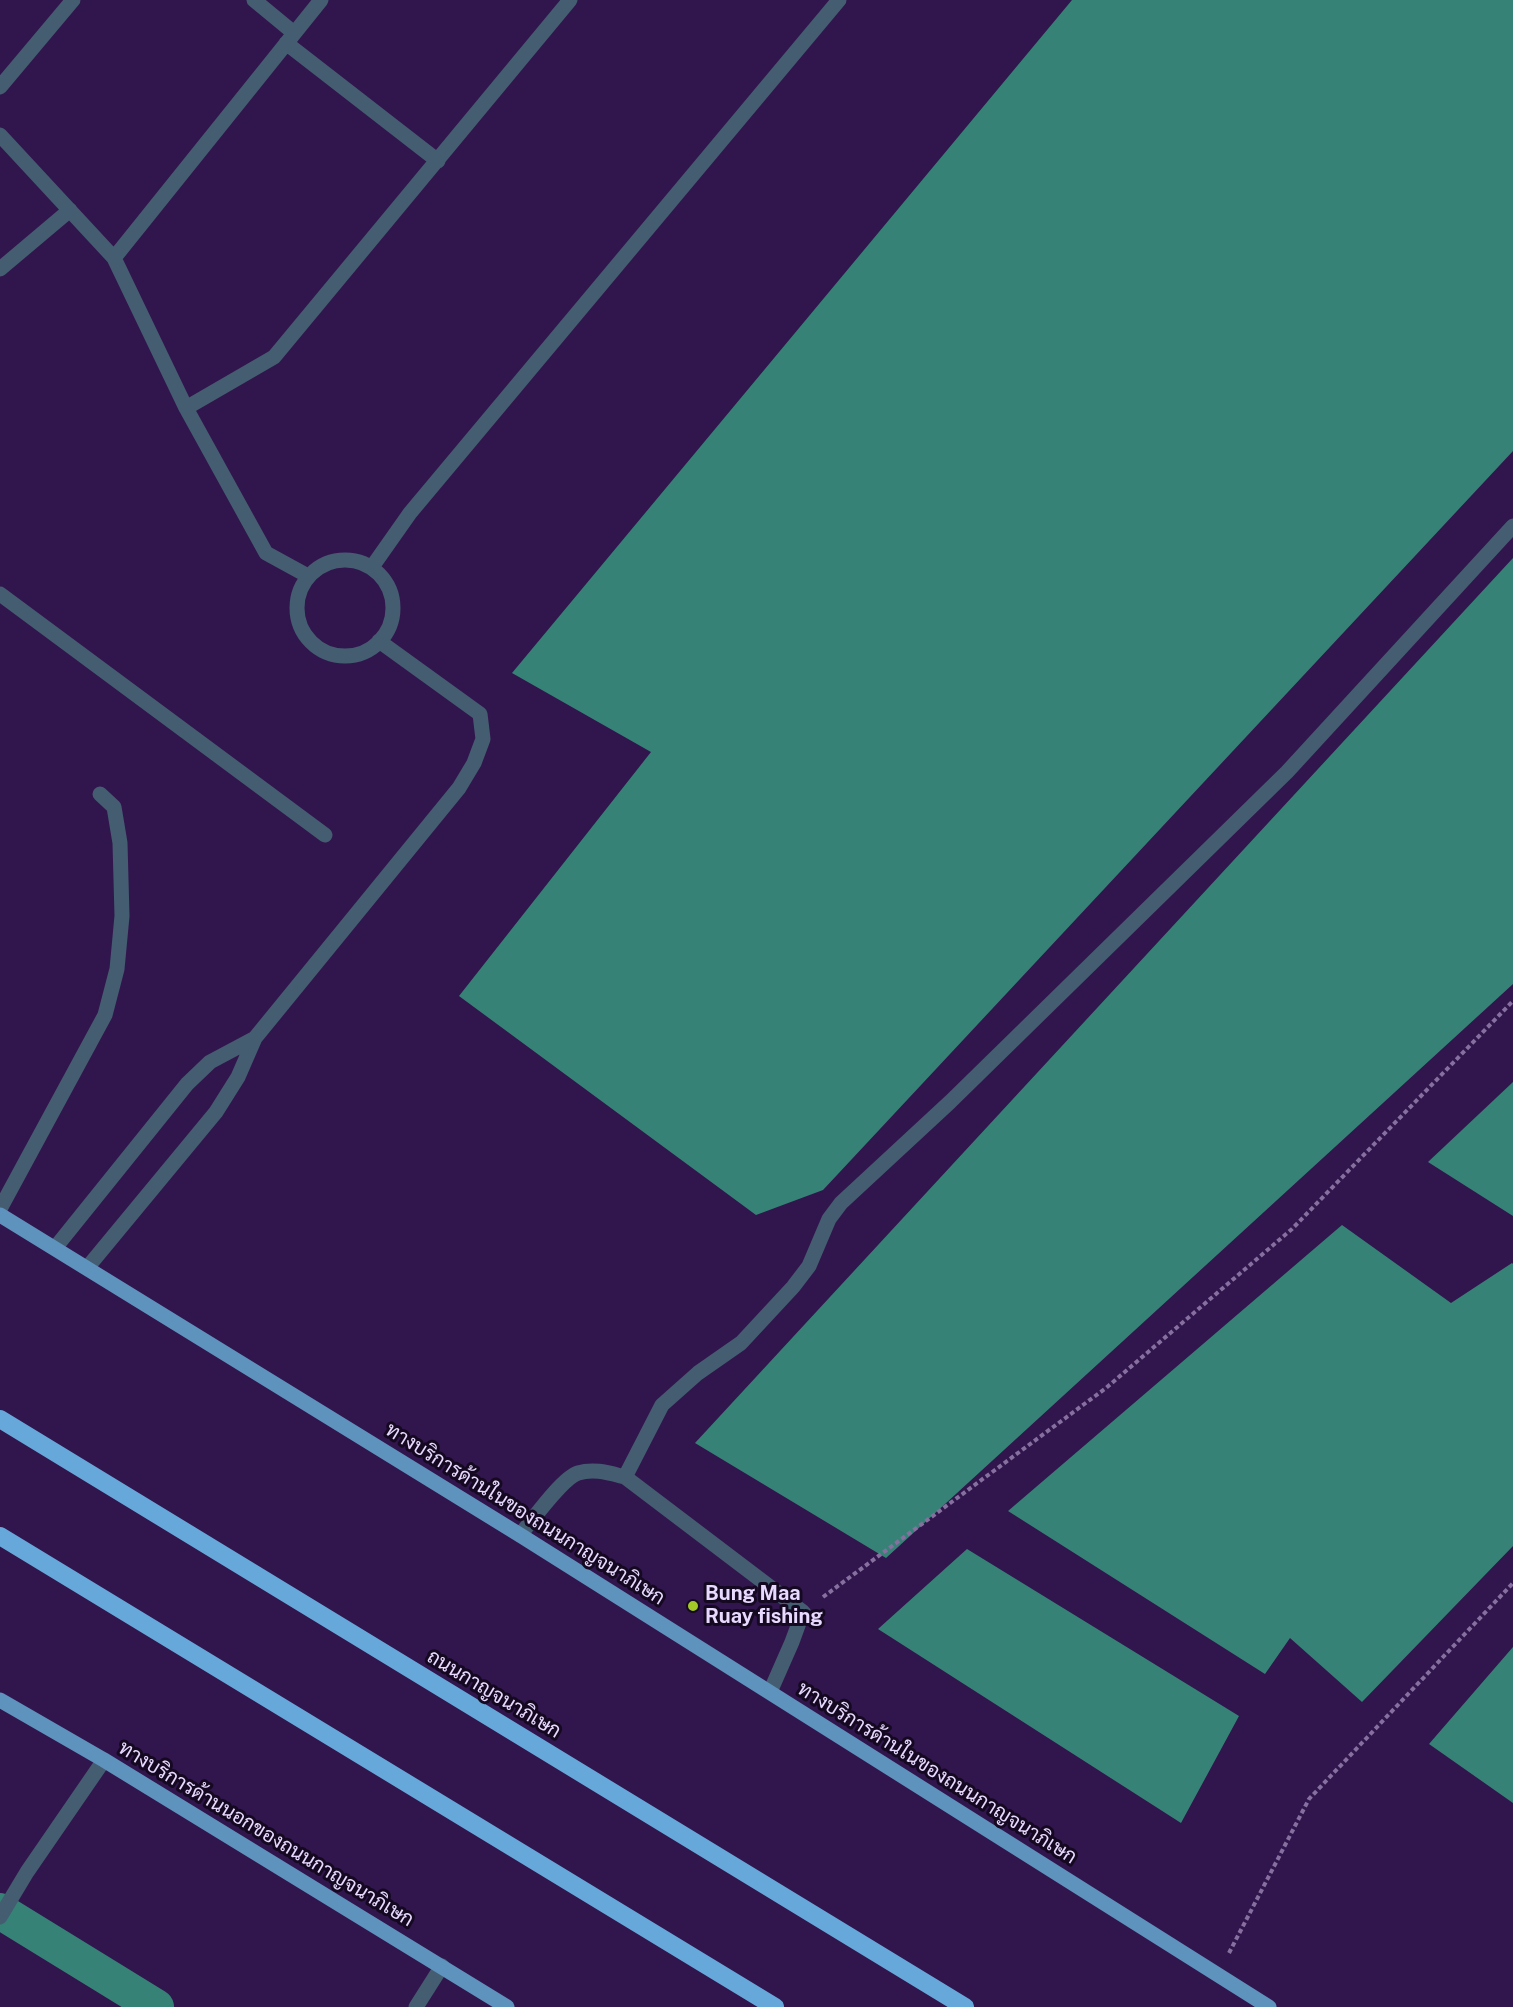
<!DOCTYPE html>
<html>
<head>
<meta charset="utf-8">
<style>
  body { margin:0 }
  canvas { display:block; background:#31154d }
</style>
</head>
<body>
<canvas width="1513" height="2007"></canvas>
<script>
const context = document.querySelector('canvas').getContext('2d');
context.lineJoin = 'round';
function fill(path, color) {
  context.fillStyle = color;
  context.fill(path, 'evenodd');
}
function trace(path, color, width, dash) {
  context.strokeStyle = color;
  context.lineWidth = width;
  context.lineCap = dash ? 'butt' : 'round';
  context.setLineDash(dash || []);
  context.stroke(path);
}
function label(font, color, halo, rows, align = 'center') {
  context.font = font + ' "Public Sans",Sarabun,sans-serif';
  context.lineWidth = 6;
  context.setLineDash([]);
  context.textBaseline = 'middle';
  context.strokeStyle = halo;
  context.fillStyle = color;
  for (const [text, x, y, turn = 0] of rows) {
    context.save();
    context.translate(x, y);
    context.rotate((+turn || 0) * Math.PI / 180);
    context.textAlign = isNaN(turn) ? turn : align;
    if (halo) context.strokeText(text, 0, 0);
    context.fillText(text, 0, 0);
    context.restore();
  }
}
fill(new Path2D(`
  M 1072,0 L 1513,0 L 1513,451 L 823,1190 L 756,1215 L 459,996 L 651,752 L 512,673 Z
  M 1513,558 L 1513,984 L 886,1558 L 695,1443 Z
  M 1513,1082 L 1513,1216 L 1428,1162 Z
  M 1342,1225 L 1451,1303 L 1512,1263 L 1513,1264 L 1513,1546 L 1362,1702 L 1290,1638 L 1265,1674 L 1008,1511 Z
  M 967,1549 L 1239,1716 L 1181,1823 L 878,1629 Z
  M 1513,1647 L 1513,1803 L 1429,1744 Z`), '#378277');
trace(new Path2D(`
  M 0,1911 L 156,2007`), '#378277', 36);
trace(new Path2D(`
  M 823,1597 L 1106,1388 L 1292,1229 L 1513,1001
  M 1229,1953 L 1309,1799 L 1513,1583`), '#86709f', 4, [4.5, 3]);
trace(new Path2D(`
  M 254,0 L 294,33
  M 286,43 L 438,161
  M 0,87 L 73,0
  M 0,135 L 114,258 L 186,408 L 266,553 L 308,576
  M 114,258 L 321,0
  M 0,269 L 70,210
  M 186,408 L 274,357 L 570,0
  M297 608a48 48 0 1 1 96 0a48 48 0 1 1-96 0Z
  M 372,567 L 410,513 L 839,0
  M 0,594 L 325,835
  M 0,1209 L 105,1015 L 117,969 L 122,916 L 120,843 L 114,807 L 100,794
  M 55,1248 L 187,1084 L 210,1062 L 255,1038
  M 87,1268 L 216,1112 L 238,1077 L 255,1038 L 459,788 L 474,763 L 483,739 L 480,714 L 379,641
  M 625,1477 L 662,1405 L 698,1373 L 741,1343 L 793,1287 L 809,1266 L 829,1219 L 841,1203 L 950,1102 L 1287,772 L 1513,526
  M 520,1535 C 532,1521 562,1478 578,1473 C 594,1468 609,1473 625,1477 L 803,1612 L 792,1642 L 770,1692
  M 0,1917 L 27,1872 L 104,1760
  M 416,2007 L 442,1966`), '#445d71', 15);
trace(new Path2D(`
  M 0,1215 L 520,1535 L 1269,2007
  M 0,1700 L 104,1760 L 507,2007`), '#5d93bc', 15);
trace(new Path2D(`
  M 0,1419 L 965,2007
  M 0,1536 L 775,2007`), '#66a8da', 18);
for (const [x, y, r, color] of [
  [693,1606,6,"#a3c926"]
]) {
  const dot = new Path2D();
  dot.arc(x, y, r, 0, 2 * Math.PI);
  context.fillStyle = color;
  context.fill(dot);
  trace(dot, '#140921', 2);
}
label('20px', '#e8dafe', '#140921', [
  ["ทางบริการด้านในของถนนกาญจนาภิเษก",525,1514,32],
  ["ถนนกาญจนาภิเษก",494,1694,31],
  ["ทางบริการด้านในของถนนกาญจนาภิเษก",937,1773,32],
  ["ทางบริการด้านนอกของถนนกาญจนาภิเษก",266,1834,31]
]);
label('bold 20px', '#e8dafe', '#140921', [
  ["Bung Maa",705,1594],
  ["Ruay fishing",705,1617]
], 'left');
</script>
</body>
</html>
